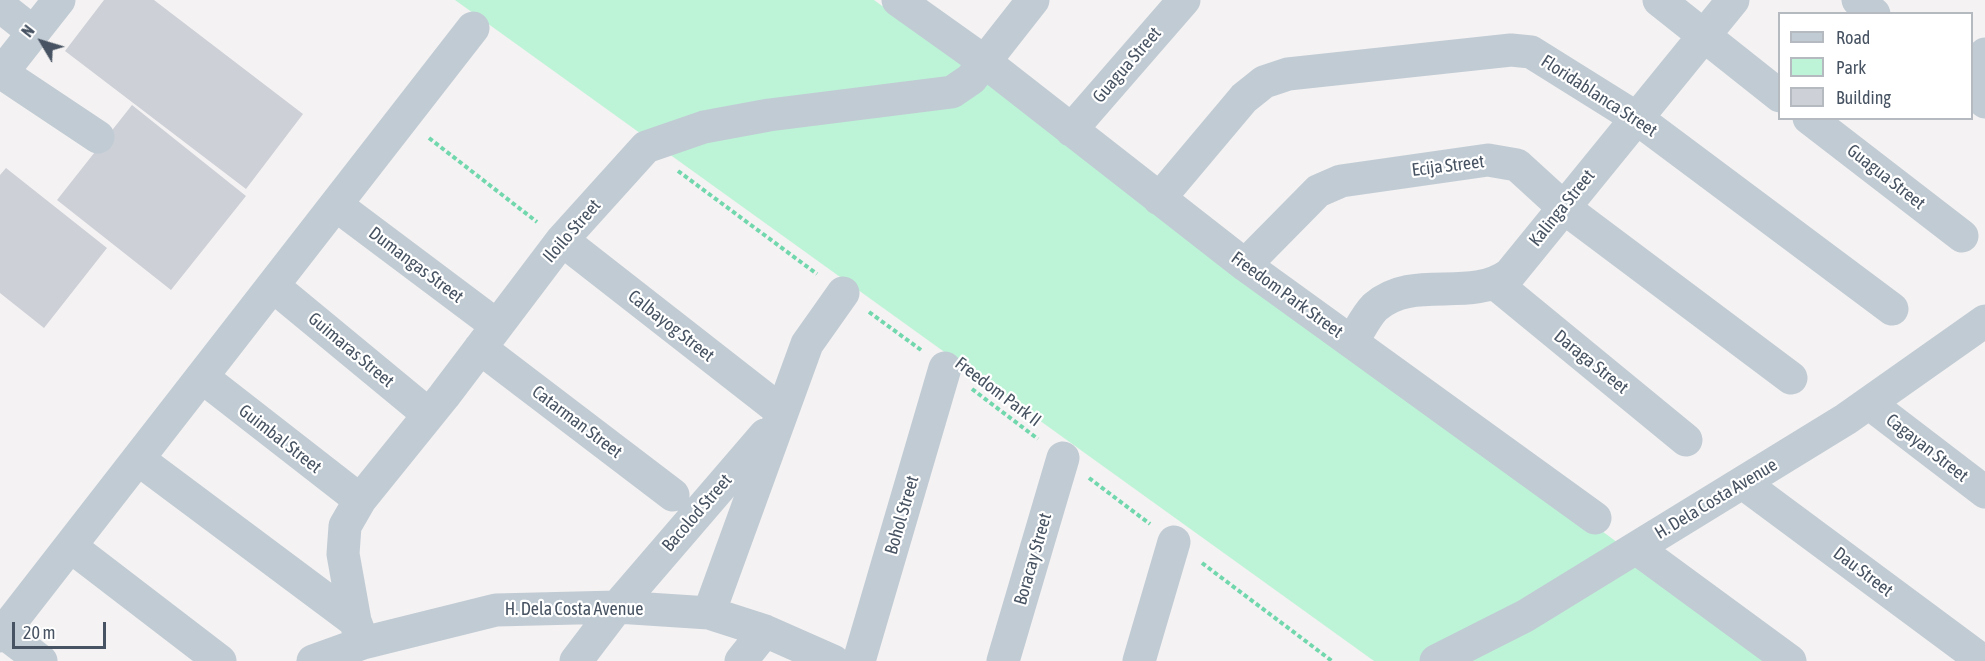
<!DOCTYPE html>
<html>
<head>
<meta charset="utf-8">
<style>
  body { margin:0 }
  #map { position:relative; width:1985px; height:661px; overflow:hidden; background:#f4f2f2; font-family:"Asap Condensed",sans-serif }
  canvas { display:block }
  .legend { position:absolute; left:1778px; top:12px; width:195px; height:108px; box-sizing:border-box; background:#fff; border:2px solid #b5bac0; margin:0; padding:8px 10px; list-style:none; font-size:18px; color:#475362 }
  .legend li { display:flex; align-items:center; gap:12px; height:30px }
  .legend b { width:30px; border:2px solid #b5bac0 }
  .north { position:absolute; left:12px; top:12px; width:60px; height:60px; -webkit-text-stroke:4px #fff; paint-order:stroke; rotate:308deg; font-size:16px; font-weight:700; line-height:24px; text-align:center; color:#475362 }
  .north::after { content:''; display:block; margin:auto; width:21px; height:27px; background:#475362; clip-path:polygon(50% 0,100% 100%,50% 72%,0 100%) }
  .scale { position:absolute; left:12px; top:622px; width:94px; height:27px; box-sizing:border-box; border:3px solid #475362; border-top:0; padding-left:8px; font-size:18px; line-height:21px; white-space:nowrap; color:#475362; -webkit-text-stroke:4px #fff; paint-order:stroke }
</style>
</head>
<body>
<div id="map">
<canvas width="1985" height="661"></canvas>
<ul class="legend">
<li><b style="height:8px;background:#c1cbd4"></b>Road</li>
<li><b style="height:16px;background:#bdf4d7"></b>Park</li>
<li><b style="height:16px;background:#cdd0d7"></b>Building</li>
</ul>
<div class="north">N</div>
<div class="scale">20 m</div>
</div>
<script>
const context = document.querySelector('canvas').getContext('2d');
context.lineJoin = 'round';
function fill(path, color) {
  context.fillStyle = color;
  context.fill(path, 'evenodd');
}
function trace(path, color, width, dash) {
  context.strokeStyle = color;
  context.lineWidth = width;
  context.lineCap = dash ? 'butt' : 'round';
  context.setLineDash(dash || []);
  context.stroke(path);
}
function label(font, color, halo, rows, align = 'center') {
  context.font = font + ' "Asap Condensed",sans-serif';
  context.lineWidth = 4.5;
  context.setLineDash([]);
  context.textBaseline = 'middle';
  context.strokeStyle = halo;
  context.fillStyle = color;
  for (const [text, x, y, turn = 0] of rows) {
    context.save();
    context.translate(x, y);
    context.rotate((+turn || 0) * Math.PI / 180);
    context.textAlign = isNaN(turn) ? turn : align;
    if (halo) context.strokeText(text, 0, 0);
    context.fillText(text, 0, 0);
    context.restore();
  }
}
fill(new Path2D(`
  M 455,0 L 874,0 L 1780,661 L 1374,661 Z`), '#bdf4d7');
fill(new Path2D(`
  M 104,0 L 154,0 L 303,114 L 246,189 L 65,51 Z
  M 132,105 L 246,196 L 171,290 L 57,200 Z
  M 6,168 L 107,248 L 44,328 L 0,293 L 0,175 Z`), '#cdd0d7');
trace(new Path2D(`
  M 429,138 L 537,222
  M 678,171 L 817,274
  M 869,312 L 921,350
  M 972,389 L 1038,439
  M 1089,478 L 1150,524
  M 1202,563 L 1332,661`), '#71d7ad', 4, [4.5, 3]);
trace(new Path2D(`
  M 898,0 L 985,62 L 1245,265 L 1595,518
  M 1659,0 L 1780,96
  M 1858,0 L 1874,14
  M 0,6 L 33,32
  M 1972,72 L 1985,54
  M 2,73 L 98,137
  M 0,75 L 59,0
  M 1972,91 L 1985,102
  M 1809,118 L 1962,236
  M 1071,130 L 1184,0
  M 1159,199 L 1244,98 L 1264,82 L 1288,74 L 1511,50 L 1531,52 L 1635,117 L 1892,309
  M 336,205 L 496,325
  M 562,240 L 781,411
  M 1245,265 L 1318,191 L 1341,181 L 1488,160 L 1517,165 L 1563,207 L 1791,378
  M 1496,284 L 1686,440
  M 273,286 L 428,414
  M 1352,342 C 1359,331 1366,316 1375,307 C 1414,273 1469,304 1510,274 L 1733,0
  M 480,348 L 673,495
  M 202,377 L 360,500
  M 1870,404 L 1985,492
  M 138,459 L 355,621
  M 1743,483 L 1983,661
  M 70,546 L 220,661
  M 1636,548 L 1790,661
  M 709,613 L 807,344 L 843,293
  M 3,632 L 41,661
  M 0,636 L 473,28
  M 363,643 L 355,621 L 343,554 L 345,526 L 360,500 L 444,396 L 562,240 L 646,147 L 704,127 L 769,115 L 952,92 L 971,79 L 1033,0
  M 313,661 L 363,643 L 496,610 L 617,607 L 709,613 L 765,631 L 833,661
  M 576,661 L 617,607 L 765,435
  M 741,661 L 765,631
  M 859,661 L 945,368
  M 1003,661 L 1063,458
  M 1139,661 L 1174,542
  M 1436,661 L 1525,616 L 1846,419 L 1985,321`), '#c1cbd4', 33);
label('18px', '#475362', '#fff', [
  ["Guagua Street",1127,65,-49],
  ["Floridablanca Street",1599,96,33],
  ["Ecija Street",1448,166,-7],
  ["Guagua Street",1886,177,38],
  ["Kalinga Street",1562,208,-51],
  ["Iloilo Street",572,231,-49],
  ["Dumangas Street",416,265,37],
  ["Freedom Park Street",1287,295,36],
  ["Calbayog Street",671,326,38],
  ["Guimaras Street",351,350,40],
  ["Daraga Street",1591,362,39],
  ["Freedom Park II",998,392,37],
  ["Catarman Street",577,422,37],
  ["Guimbal Street",280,439,38],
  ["Cagayan Street",1927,448,38],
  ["H. Dela Costa Avenue",1716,499,-31],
  ["Bacolod Street",697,513,-49],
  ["Bohol Street",902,515,-74],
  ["Boracay Street",1033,559,-74],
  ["Dau Street",1863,572,37],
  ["H. Dela Costa Avenue",574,609]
]);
</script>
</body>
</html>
